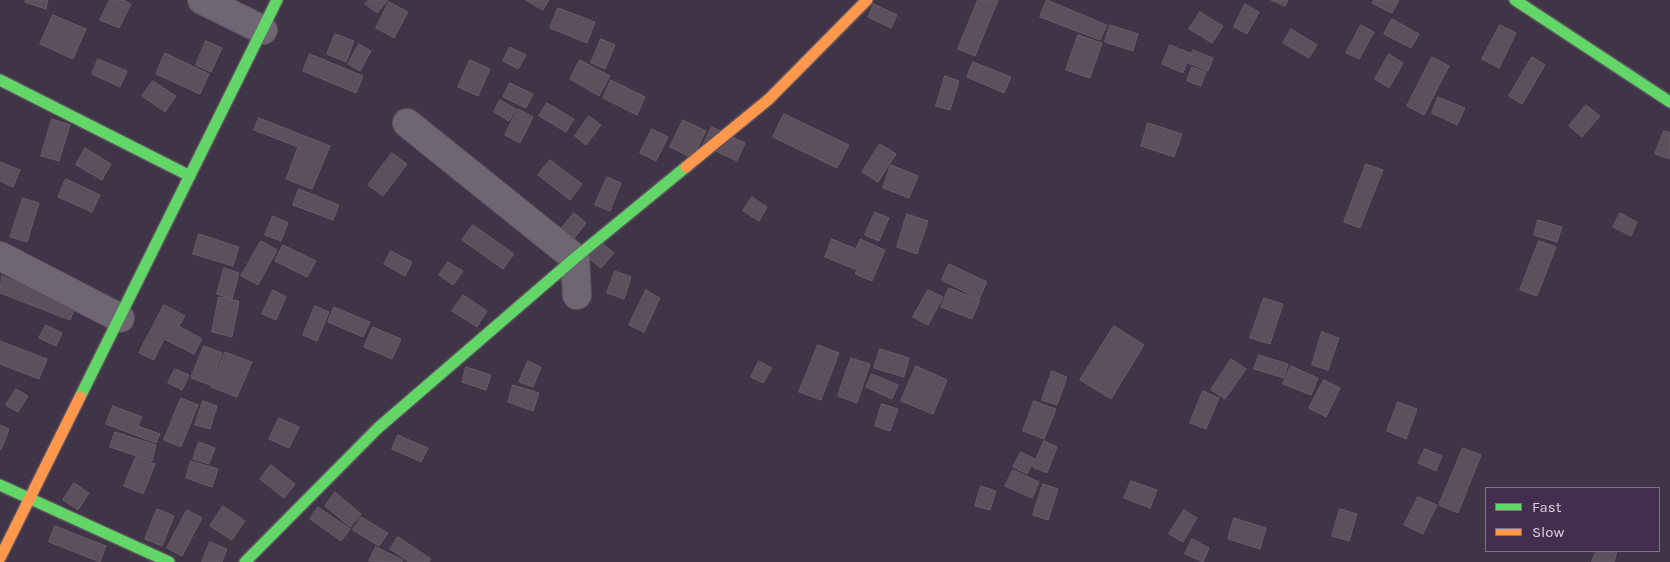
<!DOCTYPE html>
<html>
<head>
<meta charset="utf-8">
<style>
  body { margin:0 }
  #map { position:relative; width:1670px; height:562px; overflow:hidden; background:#403546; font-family:Karla,sans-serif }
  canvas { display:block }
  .legend { position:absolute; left:1485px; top:487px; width:175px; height:65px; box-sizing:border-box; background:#432e4d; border:1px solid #81708a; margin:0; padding:6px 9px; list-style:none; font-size:15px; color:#dfd3e6 }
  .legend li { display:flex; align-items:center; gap:10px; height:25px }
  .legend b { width:25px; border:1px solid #81708a }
</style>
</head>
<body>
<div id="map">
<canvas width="1670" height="562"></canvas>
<ul class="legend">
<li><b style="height:6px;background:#63d668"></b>Fast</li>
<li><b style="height:6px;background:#ff974d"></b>Slow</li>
</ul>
</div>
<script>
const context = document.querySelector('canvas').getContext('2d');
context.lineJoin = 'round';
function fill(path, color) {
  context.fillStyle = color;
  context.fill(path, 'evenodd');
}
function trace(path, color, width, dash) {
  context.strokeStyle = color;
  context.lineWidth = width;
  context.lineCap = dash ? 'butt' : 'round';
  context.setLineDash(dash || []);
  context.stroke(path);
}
const building = new Path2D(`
  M 26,0 L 48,0 L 46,9 L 25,2 Z
  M 110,0 L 123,0 L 131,4 L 119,28 L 100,20 Z
  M 369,0 L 388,0 L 377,13 L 365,4 Z
  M 526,0 L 549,0 L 543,10 Z
  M 978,0 L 998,0 L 975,56 L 958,49 Z
  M 1047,0 L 1107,25 L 1100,40 L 1040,17 Z
  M 1271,0 L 1288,0 L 1285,6 Z
  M 1374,0 L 1399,0 L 1392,13 L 1372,3 Z
  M 389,2 L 408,12 L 394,38 L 376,28 Z
  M 874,4 L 897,15 L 891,28 L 868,17 Z
  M 1245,4 L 1259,12 L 1247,34 L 1234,27 Z
  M 558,8 L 595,22 L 587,43 L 550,28 Z
  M 1200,12 L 1223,26 L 1212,43 L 1189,29 Z
  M 53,15 L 86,29 L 73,59 L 40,44 Z
  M 1392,19 L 1419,34 L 1411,48 L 1384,34 Z
  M 1110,25 L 1138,34 L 1133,51 L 1105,42 Z
  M 1361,25 L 1374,32 L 1359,59 L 1346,53 Z
  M 1500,25 L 1516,33 L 1499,68 L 1482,59 Z
  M 1291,29 L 1317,45 L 1309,58 L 1283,43 Z
  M 335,34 L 354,41 L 346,62 L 327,54 Z
  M 1078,35 L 1102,43 L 1090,78 L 1066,70 Z
  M 601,39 L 615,45 L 605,69 L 591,63 Z
  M 206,41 L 222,48 L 211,72 L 196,65 Z
  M 359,44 L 371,51 L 360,71 L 348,64 Z
  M 1170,45 L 1190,53 L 1183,73 L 1162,64 Z
  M 510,47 L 526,55 L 518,69 L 503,61 Z
  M 1193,50 L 1213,58 L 1208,71 L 1188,63 Z
  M 165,53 L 209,74 L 200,94 L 156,74 Z
  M 310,54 L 363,76 L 356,93 L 303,71 Z
  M 1389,54 L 1403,63 L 1389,88 L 1375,79 Z
  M 1432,57 L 1449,66 L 1424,115 L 1407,106 Z
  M 1532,57 L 1545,65 L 1522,104 L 1509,96 Z
  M 98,59 L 127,71 L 120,87 L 92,74 Z
  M 470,60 L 490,69 L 478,96 L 458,87 Z
  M 580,60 L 610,76 L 599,96 L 570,79 Z
  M 973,62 L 1011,77 L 1004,93 L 967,77 Z
  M 1192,67 L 1206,72 L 1201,86 L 1187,81 Z
  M 945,76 L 959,81 L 950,110 L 936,106 Z
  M 611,80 L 645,97 L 637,115 L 603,98 Z
  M 153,81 L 176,96 L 165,112 L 142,96 Z
  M 510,83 L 533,94 L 526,108 L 503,97 Z
  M 1438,97 L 1465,108 L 1457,125 L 1432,113 Z
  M 500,100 L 516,109 L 509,121 L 494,112 Z
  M 547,103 L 574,119 L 566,132 L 539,116 Z
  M 1586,105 L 1600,116 L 1582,137 L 1569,126 Z
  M 518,109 L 533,117 L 520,143 L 505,135 Z
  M 784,114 L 849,145 L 837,168 L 773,137 Z
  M 589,116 L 601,125 L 586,145 L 575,136 Z
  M 259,118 L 330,146 L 312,189 L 286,179 L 298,147 L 254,130 Z
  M 52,119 L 70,125 L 59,161 L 41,156 Z
  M 683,120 L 706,131 L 692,158 L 670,147 Z
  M 1148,123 L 1182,134 L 1174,157 L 1141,146 Z
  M 712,127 L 745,143 L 737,161 L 703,145 Z
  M 652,129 L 668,137 L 656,161 L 640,153 Z
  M 1664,131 L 1670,133 L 1670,159 L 1655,154 Z
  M 880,144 L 896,154 L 878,182 L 862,172 Z
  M 85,148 L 111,164 L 102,180 L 76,165 Z
  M 392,153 L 407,164 L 383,196 L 368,185 Z
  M 550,160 L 582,184 L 570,200 L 538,175 Z
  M 0,162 L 20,170 L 13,187 L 0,181 Z
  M 1366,164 L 1383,170 L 1360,228 L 1344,222 Z
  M 891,165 L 918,176 L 909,198 L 883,188 Z
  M 607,177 L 621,183 L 610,211 L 595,205 Z
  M 66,179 L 100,195 L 92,212 L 58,197 Z
  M 299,189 L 339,205 L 333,220 L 293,205 Z
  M 752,197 L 767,207 L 759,221 L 743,211 Z
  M 23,198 L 39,203 L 27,242 L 10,237 Z
  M 875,212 L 889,218 L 879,241 L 865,235 Z
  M 574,213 L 586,223 L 569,245 L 557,234 Z
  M 1620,213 L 1637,222 L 1631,236 L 1613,227 Z
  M 907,214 L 928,221 L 917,254 L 897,247 Z
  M 273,216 L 288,223 L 281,241 L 265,235 Z
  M 1538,220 L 1562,227 L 1557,242 L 1534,235 Z
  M 473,225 L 514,254 L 503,269 L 462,240 Z
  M 199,234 L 239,247 L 233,266 L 193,254 Z
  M 832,239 L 856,249 L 860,239 L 885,250 L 872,281 L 855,274 L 857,270 L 825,257 Z
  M 598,240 L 614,253 L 601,268 L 585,255 Z
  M 261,241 L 277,250 L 258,285 L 241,276 Z
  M 1539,241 L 1556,247 L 1537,296 L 1520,290 Z
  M 283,245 L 316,261 L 307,277 L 275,261 Z
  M 391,251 L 412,262 L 405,276 L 384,264 Z
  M 448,262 L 463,271 L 453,285 L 439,275 Z
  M 949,264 L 987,282 L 979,299 L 942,280 Z
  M 224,268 L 239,273 L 232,299 L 217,294 Z
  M 615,271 L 631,277 L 624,299 L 607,293 Z
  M 2,276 L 76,305 L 70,320 L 0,293 Z
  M 949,288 L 980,300 L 972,319 L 941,307 Z
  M 273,290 L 286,297 L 276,320 L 262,314 Z
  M 646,290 L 660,298 L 644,332 L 629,325 Z
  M 928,290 L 943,297 L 928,325 L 913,317 Z
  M 463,295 L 487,311 L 477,327 L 452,311 Z
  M 219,297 L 239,301 L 232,337 L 212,332 Z
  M 1264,298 L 1283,304 L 1270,344 L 1250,338 Z
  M 164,305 L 185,316 L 179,326 L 202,339 L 194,354 L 164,339 L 154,360 L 139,353 Z
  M 315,306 L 329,312 L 317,341 L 303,335 Z
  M 334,307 L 370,322 L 363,337 L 328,322 Z
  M 46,325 L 62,333 L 56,346 L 39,338 Z
  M 1114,326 L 1144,345 L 1111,399 L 1080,380 Z
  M 373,327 L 401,339 L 392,359 L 364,347 Z
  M 1322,332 L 1339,338 L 1328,370 L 1312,365 Z
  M 0,341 L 47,359 L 39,379 L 0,364 Z
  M 818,345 L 839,353 L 821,400 L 799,392 Z
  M 204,346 L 222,353 L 210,385 L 191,378 Z
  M 880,349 L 909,358 L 904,377 L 874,368 Z
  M 225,352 L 252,362 L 237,397 L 211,387 Z
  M 1259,355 L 1288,364 L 1284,378 L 1254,369 Z
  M 851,358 L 870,364 L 857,403 L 838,396 Z
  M 1231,359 L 1246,369 L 1225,399 L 1211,390 Z
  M 528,361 L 541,367 L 533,387 L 519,382 Z
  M 759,361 L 772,368 L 763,383 L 751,377 Z
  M 916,366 L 947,380 L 933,414 L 901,401 Z
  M 1291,366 L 1318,378 L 1311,395 L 1283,384 Z
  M 466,367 L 491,375 L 486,390 L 462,382 Z
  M 175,369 L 189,375 L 182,390 L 168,383 Z
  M 1052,371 L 1067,377 L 1057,405 L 1042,400 Z
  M 872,374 L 898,385 L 892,399 L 866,387 Z
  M 1324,380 L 1340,388 L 1326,417 L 1309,408 Z
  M 513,385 L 539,393 L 533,411 L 508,402 Z
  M 16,389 L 28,396 L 18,412 L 6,405 Z
  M 1203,391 L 1219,398 L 1206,429 L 1190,423 Z
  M 181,398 L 198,405 L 181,447 L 164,440 Z
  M 203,401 L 217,406 L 210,429 L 195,425 Z
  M 1034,401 L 1056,409 L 1044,439 L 1023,431 Z
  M 1398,402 L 1417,409 L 1406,439 L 1387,431 Z
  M 882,404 L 898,409 L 890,431 L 875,426 Z
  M 113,406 L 142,417 L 138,426 L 160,434 L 156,443 L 106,424 Z
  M 279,418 L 299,427 L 289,448 L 269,439 Z
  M 0,425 L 9,429 L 1,450 L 0,449 Z
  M 115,432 L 156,445 L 152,461 L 110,447 Z
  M 398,435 L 428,448 L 421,462 L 392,449 Z
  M 1044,441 L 1057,447 L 1047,473 L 1033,467 Z
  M 199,442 L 215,448 L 209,464 L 193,459 Z
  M 1463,448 L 1481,455 L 1458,513 L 1439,505 Z
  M 1425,449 L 1442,456 L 1436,471 L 1418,463 Z
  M 1021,452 L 1035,459 L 1027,474 L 1013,467 Z
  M 136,457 L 155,464 L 143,494 L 124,486 Z
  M 191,461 L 218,469 L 212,487 L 186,478 Z
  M 271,465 L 295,484 L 284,498 L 260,479 Z
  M 1013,470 L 1039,482 L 1032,498 L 1005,486 Z
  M 1131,481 L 1157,490 L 1150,508 L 1124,498 Z
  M 74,483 L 89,493 L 78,510 L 63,500 Z
  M 1043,484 L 1058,489 L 1048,520 L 1033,515 Z
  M 981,486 L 996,491 L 990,510 L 975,506 Z
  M 335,492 L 361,514 L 350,527 L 325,506 Z
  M 1418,497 L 1437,505 L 1423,534 L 1404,525 Z
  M 223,506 L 245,521 L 232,540 L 210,526 Z
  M 318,507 L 350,529 L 341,541 L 310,519 Z
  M 157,509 L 174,516 L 162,546 L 145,539 Z
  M 1340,509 L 1357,514 L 1349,541 L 1332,536 Z
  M 187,510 L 202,518 L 182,556 L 167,548 Z
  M 1184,510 L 1197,518 L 1183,542 L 1169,534 Z
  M 361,517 L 388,533 L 379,546 L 353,530 Z
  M 1234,518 L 1266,528 L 1260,549 L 1228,539 Z
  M 55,526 L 106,546 L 100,562 L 49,542 Z
  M 398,537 L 431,559 L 429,562 L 409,562 L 390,549 Z
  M 1192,539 L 1209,548 L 1203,562 L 1185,554 Z
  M 210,542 L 227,549 L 222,562 L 202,562 Z
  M 376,547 L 403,560 L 402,562 L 369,561 Z
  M 1596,551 L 1617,551 L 1614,562 L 1592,562 Z`);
fill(building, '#5b505c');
trace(building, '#685c6a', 1);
const street = new Path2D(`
  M 202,0 L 263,30
  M 407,123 L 575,258 L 577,295
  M 0,256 L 120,318`);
const fast = new Path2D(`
  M 1515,0 L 1670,102
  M 0,80 L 190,176
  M 80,397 L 277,0
  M 0,485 L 169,562
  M 245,562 L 378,428 L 575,258 L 686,167`);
const slow = new Path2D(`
  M 686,167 L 769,99 L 867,0
  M 0,558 L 80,397`);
trace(street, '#5c5260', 30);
trace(fast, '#5c5260', 14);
trace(slow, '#5c5260', 14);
trace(street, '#6f6673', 28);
trace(fast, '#63d668', 11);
trace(slow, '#ff974d', 11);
</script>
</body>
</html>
